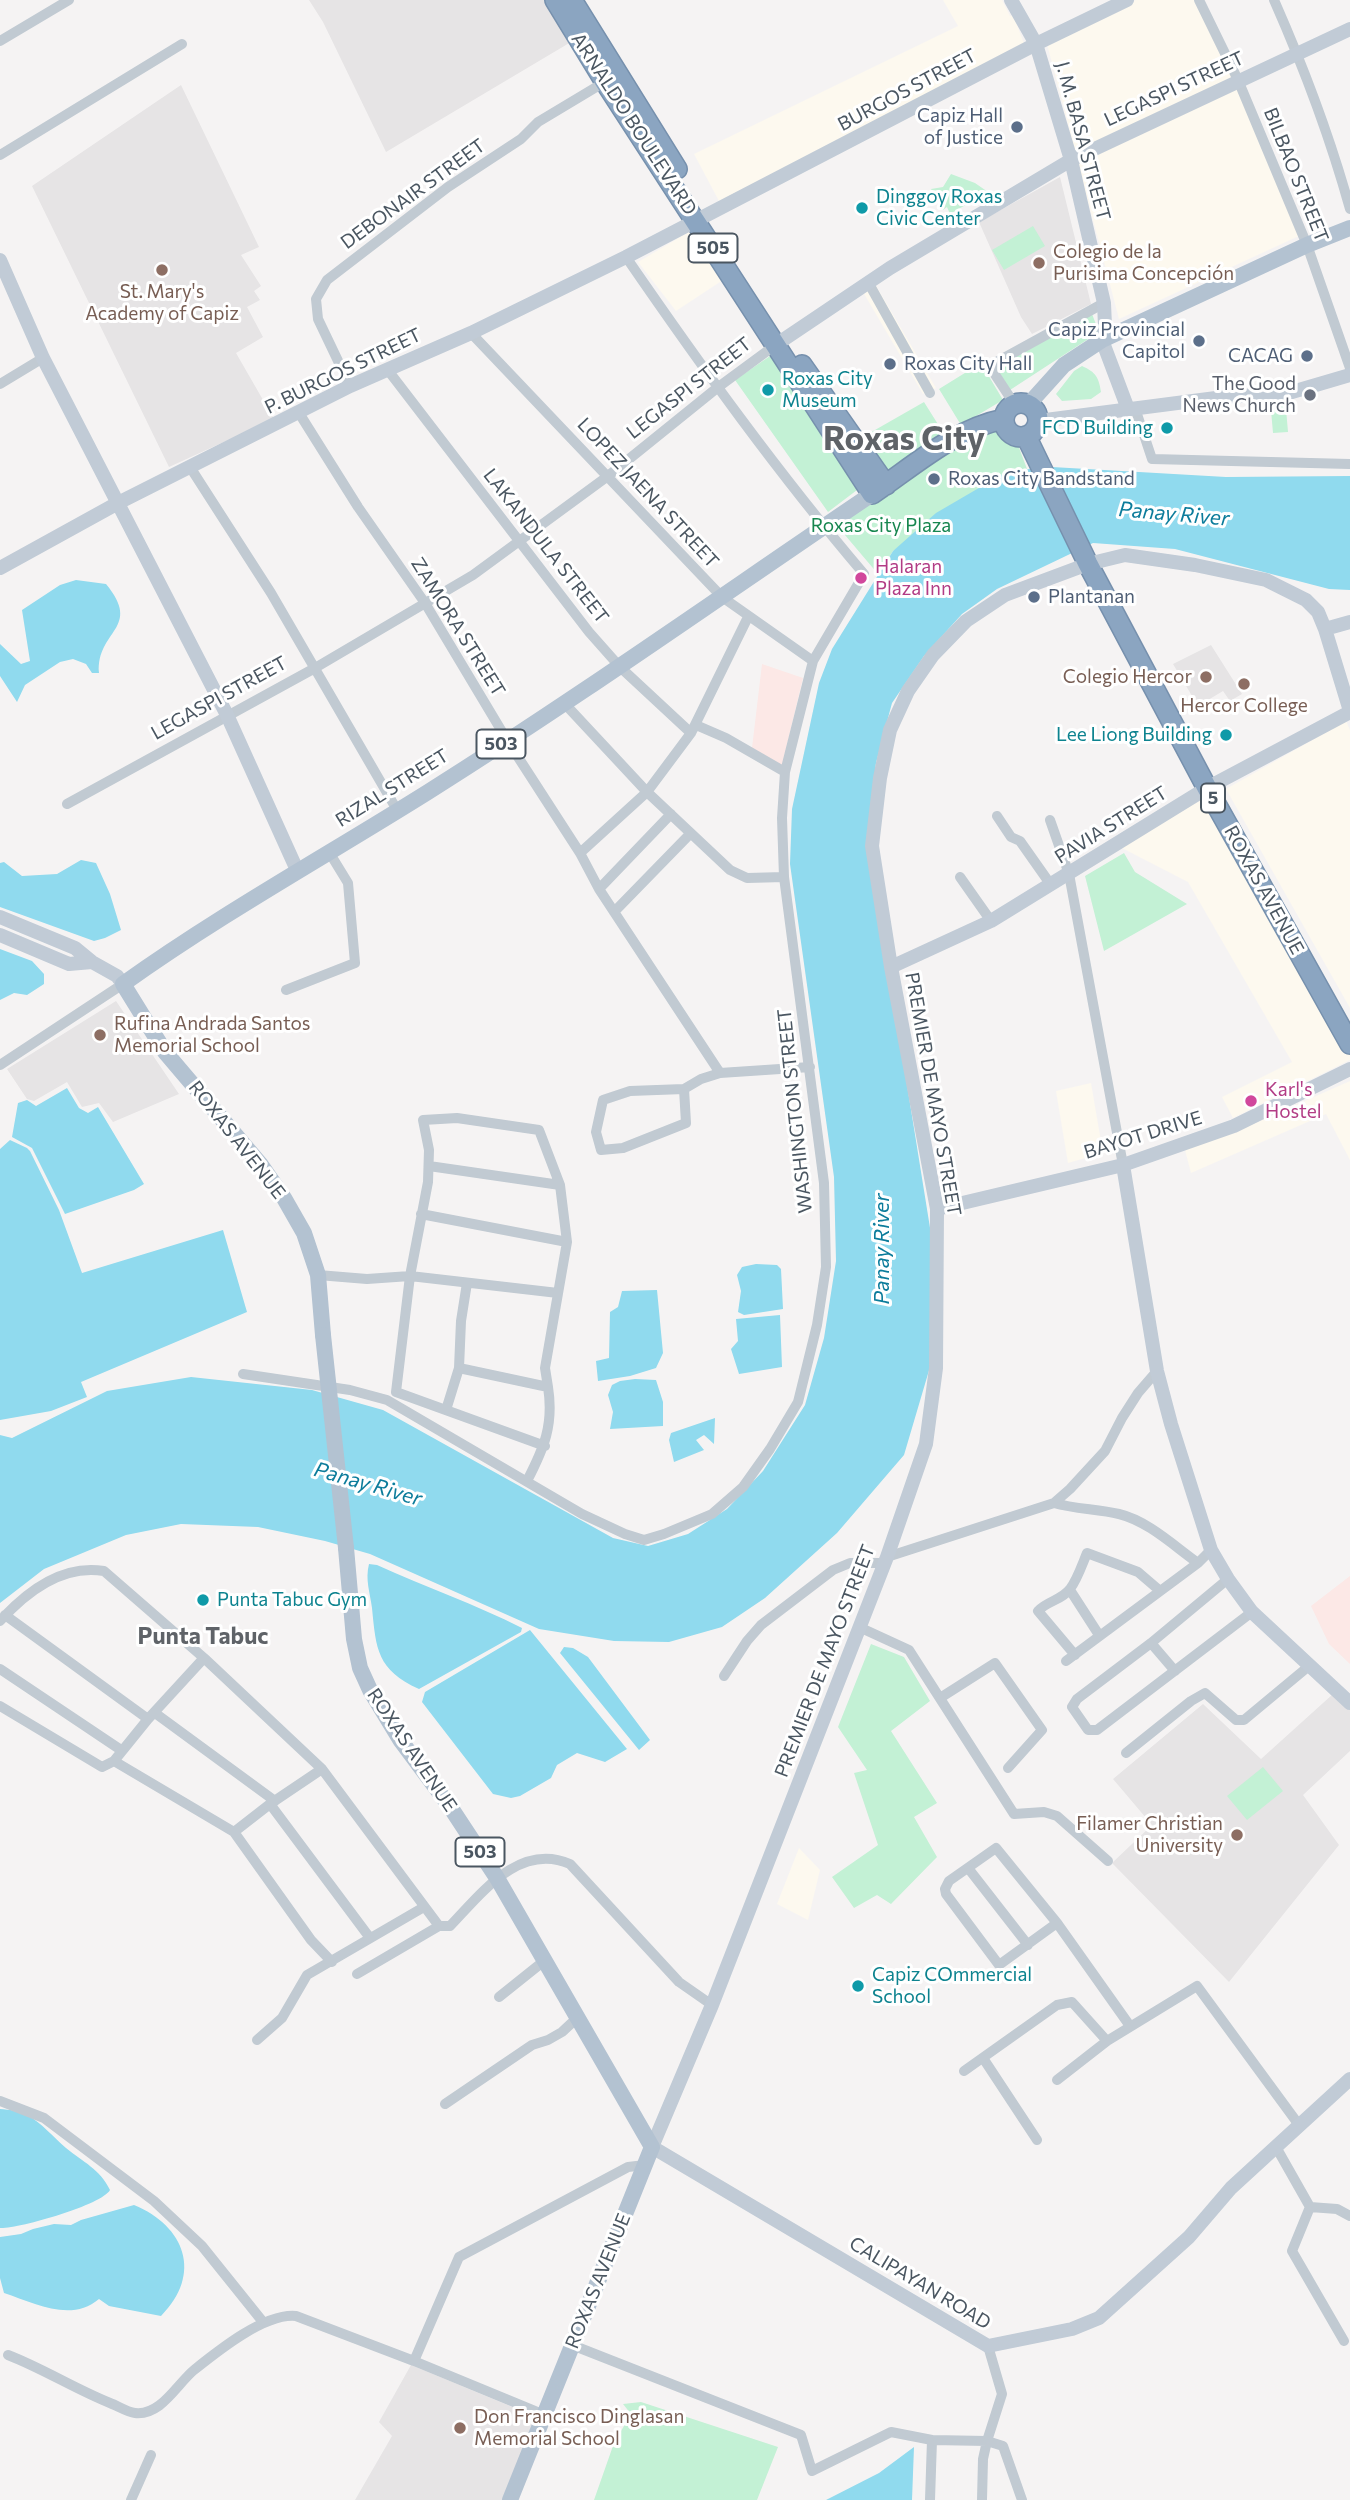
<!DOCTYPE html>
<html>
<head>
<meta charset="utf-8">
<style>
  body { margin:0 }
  canvas { display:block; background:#f5f3f3 }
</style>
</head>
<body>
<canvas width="1350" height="2500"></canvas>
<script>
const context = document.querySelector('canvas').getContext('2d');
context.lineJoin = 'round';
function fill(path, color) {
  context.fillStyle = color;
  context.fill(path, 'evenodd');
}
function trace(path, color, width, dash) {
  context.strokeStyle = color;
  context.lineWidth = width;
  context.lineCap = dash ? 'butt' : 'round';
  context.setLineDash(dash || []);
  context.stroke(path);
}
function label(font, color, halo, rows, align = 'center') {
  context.font = font + ' Commissioner,sans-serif';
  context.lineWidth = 6;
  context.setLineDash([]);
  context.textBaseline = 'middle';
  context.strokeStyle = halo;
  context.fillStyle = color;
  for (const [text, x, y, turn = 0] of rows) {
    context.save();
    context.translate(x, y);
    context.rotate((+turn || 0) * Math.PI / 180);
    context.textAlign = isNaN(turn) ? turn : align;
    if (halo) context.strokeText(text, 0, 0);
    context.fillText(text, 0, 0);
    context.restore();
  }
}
fill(new Path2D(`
  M 943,0 L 1002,0 L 1010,16 L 1013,15 L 1025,46 L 719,201 L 694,154 L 958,26 Z
  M 1136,0 L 1201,0 L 1301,235 L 1119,319 L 1047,44 Z
  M 694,229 L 723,280 L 676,311 L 638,262 Z
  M 875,284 L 936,388 L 923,394 L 863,292 Z
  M 1346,721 L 1350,730 L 1350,1008 L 1226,789 Z
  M 1203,799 L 1350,1054 L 1350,1060 L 1233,1118 L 1222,1097 L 1292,1062 L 1188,882 L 1120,847 Z
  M 1350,1081 L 1350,1160 L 1326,1114 L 1191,1173 L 1185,1150 L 1235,1132 Z
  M 1091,1083 L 1103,1153 L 1068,1163 L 1056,1091 Z
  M 799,1848 L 820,1870 L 808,1920 L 777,1904 Z`), '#fdf9ef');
fill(new Path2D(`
  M 309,0 L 552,0 L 576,39 L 386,152 L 323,22 Z
  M 181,85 L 259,247 L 241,255 L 261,286 L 254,291 L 260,300 L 247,307 L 263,337 L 236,353 L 274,419 L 169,467 L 32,186 Z
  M 1060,177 L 1091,304 L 1032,334 L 1021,317 L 979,222 Z
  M 1211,645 L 1242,694 L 1230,701 L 1223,691 L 1198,706 L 1173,664 Z
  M 116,1001 L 179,1094 L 113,1122 L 99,1103 L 82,1107 L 67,1082 L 34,1101 L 27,1099 L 7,1069 Z
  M 1333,1694 L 1350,1710 L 1350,1751 L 1303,1795 L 1339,1845 L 1229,1982 L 1112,1863 L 1152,1825 L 1113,1779 L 1203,1704 L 1261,1759 Z
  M 411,2365 L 539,2418 L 506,2500 L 355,2500 L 392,2436 L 379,2422 Z`), '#e6e4e5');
fill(new Path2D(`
  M 762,664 L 803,678 L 782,765 L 752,748 Z
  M 1350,1576 L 1350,1664 L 1329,1644 L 1311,1606 Z`), '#fce8e6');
fill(new Path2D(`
  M 951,174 L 975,183 L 988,192 L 950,214 L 947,207 L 943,210 L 931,189 L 943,187 Z
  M 1033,226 L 1045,246 L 1004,270 L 992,250 Z
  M 1092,314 L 1099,332 L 1010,390 L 996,367 Z
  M 773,354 L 861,487 L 828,512 L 735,380 Z
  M 981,363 L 1003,400 L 961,425 L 939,389 Z
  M 1082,366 C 1096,372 1099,378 1101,392 L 1091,399 L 1062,401 L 1056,394 L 1074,371 Z
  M 1285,397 L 1288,432 L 1273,433 L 1270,399 Z
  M 924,402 L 946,437 L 885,474 L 861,438 Z
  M 999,428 L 1018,445 L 1027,469 L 1008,471 L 893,551 L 878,574 L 839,528 L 864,505 L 964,436 Z
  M 1124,853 L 1135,872 L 1187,904 L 1104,951 L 1085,876 Z
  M 871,1644 L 904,1657 L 930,1701 L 891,1731 L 937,1803 L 914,1817 L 937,1857 L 891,1904 L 877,1895 L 854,1908 L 832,1877 L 878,1845 L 854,1773 L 867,1770 L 838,1727 Z
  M 1263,1767 L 1283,1791 L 1247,1820 L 1227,1796 Z
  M 641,2402 L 778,2447 L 757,2500 L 594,2500 L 614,2443 L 631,2414 L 623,2404 Z`), '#c3f1d5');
fill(new Path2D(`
  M 1052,467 L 1226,477 L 1350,476 L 1350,590 L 1329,589 L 1175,549 L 1093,543 L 997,589 L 962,614 L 924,656 L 892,703 L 876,763 L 867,836 L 931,1234 L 930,1367 L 904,1455 L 837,1533 L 765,1598 L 722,1627 L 669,1642 L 614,1641 L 539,1629 L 370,1554 L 325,1541 L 258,1527 L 181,1524 L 126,1535 L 44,1569 L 0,1603 L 0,1435 L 12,1438 L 107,1391 L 191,1377 L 312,1390 L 383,1410 L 613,1538 L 648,1546 L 688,1534 L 727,1509 L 763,1471 L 805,1405 L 824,1338 L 836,1261 L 834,1177 L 790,864 L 792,809 L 819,683 L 832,649 L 893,551 L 936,513 L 1008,471 Z
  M 76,580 L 106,584 C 143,629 96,630 99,673 L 92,673 L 86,664 L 73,659 L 60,662 L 25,685 L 17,702 L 0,676 L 0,644 L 21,664 L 30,661 L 22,610 L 60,585 Z
  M 81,860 L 96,863 L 110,894 L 121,930 L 105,938 L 94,941 L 0,907 L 0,863 L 4,862 L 22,876 L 57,874 Z
  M 0,949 L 32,961 L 44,974 L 44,984 L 27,995 L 14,993 L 0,1000 Z
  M 67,1088 L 79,1108 L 88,1113 L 98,1107 L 144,1184 L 134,1190 L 65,1214 L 32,1148 L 12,1137 L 18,1103 L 27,1100 L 36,1106 Z
  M 10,1140 L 27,1148 L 30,1151 L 59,1210 L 82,1273 L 223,1230 L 247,1312 L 81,1382 L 87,1397 L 51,1411 L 0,1420 L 0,1149 Z
  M 756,1264 L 777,1265 L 781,1269 L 783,1309 L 744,1315 L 738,1312 L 741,1291 L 737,1275 L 742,1267 Z
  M 657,1290 L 663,1353 L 656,1368 L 630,1376 L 598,1381 L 596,1361 L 609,1358 L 610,1312 L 618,1307 L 622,1291 Z
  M 780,1315 L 782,1367 L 739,1374 L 731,1349 L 738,1341 L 736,1319 Z
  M 635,1379 L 656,1380 L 663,1402 L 663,1426 L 610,1429 L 613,1412 L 608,1395 L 612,1385 L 620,1381 Z
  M 715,1418 L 714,1444 L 704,1435 L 696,1440 L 704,1450 L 674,1462 L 669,1440 L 671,1433 Z
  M 369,1564 L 377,1565 C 425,1587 475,1604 522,1628 L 521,1632 L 419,1689 C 377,1670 376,1649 372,1608 C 370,1592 365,1580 369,1564 Z
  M 530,1630 L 627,1749 L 605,1762 L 577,1753 L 557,1765 L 551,1778 L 520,1796 L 511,1798 L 493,1794 L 422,1702 L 425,1692 Z
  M 564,1647 L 573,1648 L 588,1657 L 650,1740 L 639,1750 L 560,1653 Z
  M 0,2109 C 10,2110 18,2110 27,2115 C 42,2123 53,2137 66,2148 C 83,2162 100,2169 110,2190 C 102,2205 18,2229 0,2228 Z
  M 134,2205 C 185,2226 203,2274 161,2316 L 109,2306 L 99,2299 C 71,2323 34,2303 4,2293 L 0,2278 L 0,2237 L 21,2234 L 33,2229 L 54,2224 L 71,2225 L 81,2220 Z
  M 914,2447 L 912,2500 L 826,2500 L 879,2473 Z`), '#90daee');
const highway = new Path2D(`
  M 555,0 L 605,82 L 872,494 C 914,466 954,429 1004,419
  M 572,0 L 677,169
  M 802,365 L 886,485
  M1004 420a17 17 0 1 1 34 0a17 17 0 1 1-34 0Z
  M 1026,436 L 1088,564 L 1207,788 L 1350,1044`);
trace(highway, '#7690ad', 22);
trace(new Path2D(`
  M 1199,0 L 1238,80 L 1307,245 L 1350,368
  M 1274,0 C 1304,68 1330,137 1350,209
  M 0,41 L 69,0
  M 0,155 L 182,44
  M 868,282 L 930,393
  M 471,333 L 722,597 L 813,661
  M 387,369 L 589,632 L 620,667 L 691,733
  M 0,384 L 43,358
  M 350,386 L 318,319 L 316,299 L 327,280 L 448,187 L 521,139 L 538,122 L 608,80
  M 1015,405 L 994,373 L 991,367 L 993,364 L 1104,303
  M 1135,408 L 1152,459 L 1350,464
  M 299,413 L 358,507 L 425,603 L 507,740 L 580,853 L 599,889 L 720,1073
  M 190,467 L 271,593 L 397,810
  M 565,704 L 647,792 L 730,870 L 747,878 L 784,877
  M 696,725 L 726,738 L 785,772
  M 67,804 L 315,668 L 473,575 L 608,476 L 717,388 L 774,346
  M 997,816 L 1011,837 L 1020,841 L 1051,885
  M 1050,820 L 1069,874 L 1123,1165
  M 580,853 L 647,792 L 691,733 L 748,617
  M 960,877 L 991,921
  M 599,889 L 671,814
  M 614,912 L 690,834
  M 286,990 L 355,963 L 348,883 L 329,852
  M 0,1065 L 123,984
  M 684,1089 L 686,1123 L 623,1148 L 601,1150 L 596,1132 L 603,1100 L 630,1091 L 684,1089 L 701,1079 L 720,1073 L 810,1067
  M 429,1166 L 560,1185
  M 421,1214 L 567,1242
  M 318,1275 L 367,1279 L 410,1276 L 558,1293
  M 467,1283 L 461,1321 L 459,1368 L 548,1387 L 545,1368 L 567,1242 L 560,1185 L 539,1130 L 457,1118 L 423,1120 L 429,1150 L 428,1182 L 410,1276 L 396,1392 L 545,1446
  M 243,1374 L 350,1390 L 387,1400 L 582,1514 L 625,1534 L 644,1540 L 664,1534 L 712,1514 L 743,1487 L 770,1449 L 798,1402 L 817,1325 L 826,1267 L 824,1183 L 784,877 L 782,818 L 785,772 L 813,661 L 864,574 C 778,473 701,366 626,257
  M 446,1410 L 459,1368
  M 527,1481 C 544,1448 554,1425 548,1387
  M 1054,1503 C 1075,1509 1097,1509 1119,1514 C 1148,1521 1174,1546 1198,1563
  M 887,1557 L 1054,1503 L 1070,1489 L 1105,1451 L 1122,1418 L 1138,1393 L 1157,1371
  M 1228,1579 L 1151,1643 L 1077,1699 L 1072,1707 L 1088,1730 L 1097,1730 L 1252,1612
  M 1070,1590 L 1099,1635
  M 5,1615 L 148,1719
  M 0,1621 C 27,1591 62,1564 104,1571 L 204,1658 L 322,1769 L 439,1926 L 450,1926 C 481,1894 519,1842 570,1864 L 679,1982 L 712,2005
  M 859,1627 L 909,1650 L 1014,1814 L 1044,1812 L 1057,1816 L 1108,1861
  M 1151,1643 L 1175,1671
  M 1075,1655 L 1038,1611 C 1047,1601 1062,1600 1070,1589 C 1077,1580 1082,1565 1087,1553 L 1138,1572 L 1159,1590
  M 1066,1661 L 1198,1563 L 1211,1550
  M 0,1669 L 121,1750
  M 724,1676 L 747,1641 L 761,1625 L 833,1570 L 850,1563 L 884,1563
  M 940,1698 L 995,1663 L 1042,1730 L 1008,1768
  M 0,1706 L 102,1767 L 114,1761 L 148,1719 L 204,1658
  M 155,1713 L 275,1801
  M 1126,1753 L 1191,1701 L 1205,1693 L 1236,1720 L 1244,1720 L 1309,1666
  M 114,1761 L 234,1832 L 311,1940 L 332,1962
  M 270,1804 L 370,1938
  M 234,1832 L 270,1804 L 322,1769
  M 968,1868 L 1028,1945
  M 1057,1923 L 999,1965 L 946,1894 L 945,1889 L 949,1881 L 996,1848 L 1057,1923 L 1130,2026
  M 357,1974 L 439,1926
  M 499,1997 L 544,1961
  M 257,2040 L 282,2018 L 307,1975 L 424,1907
  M 983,2058 L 1037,2140
  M 964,2071 L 1057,2005 L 1072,2002 L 1107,2041 L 1197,1986 L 1299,2125
  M 1057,2080 L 1107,2041
  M 0,2101 L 44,2118 L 154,2201 L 202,2246 L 263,2322
  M 445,2104 L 532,2045 L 548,2040 L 562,2032 L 577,2018
  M 1276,2147 L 1310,2207
  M 1344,2341 L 1292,2251 L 1310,2207 L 1337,2209 L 1350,2216
  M 572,2345 L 801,2435 L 812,2471 L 891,2432 L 932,2440
  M 8,2355 C 44,2369 75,2389 110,2403 C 118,2406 127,2412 135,2413 C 161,2416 177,2384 194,2370 C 219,2350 265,2313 296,2316 L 414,2361 L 545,2415
  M 414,2361 L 459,2257 L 628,2167 L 645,2165
  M 131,2500 L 151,2455
  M 930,2500 L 932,2440 L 987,2441 L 1003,2446 L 1022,2500
  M 982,2500 L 983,2459 L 987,2441 L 1002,2394 L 988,2346`), '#c1cad2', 10);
trace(new Path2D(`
  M 1011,0 L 1036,44 L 1071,160 L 1104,303 L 1105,326 L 1102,340 L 1128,409
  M 0,260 L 43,358 L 227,715 L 297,870
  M 774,346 L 890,268 L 1071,160 L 1350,29
  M 1038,421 L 1216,398 L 1292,392 L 1350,375
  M 0,568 L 118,503 L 350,386 L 471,333 L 626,257 L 1036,44 L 1127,0
  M 1325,629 L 1350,622
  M 1350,711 L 1325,629 L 1318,612 L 1306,600 L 1266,580 L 1195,565 L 1125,555 L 1088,564 L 1005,595 L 966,621 L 933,655 L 908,691 L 890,730 L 880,778 L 872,846 L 891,967 L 937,1209 L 936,1368 L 926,1444 L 887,1557 L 712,2005 L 652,2147 L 988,2346 L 1072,2329 L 1099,2318 L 1189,2237 L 1231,2188 L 1350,2079
  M 0,917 L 75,948 L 92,962 L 117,976 L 123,984
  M 0,935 L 69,964 L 92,962
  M 891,967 L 991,921 L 1207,788 L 1350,712
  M 1123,1165 L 1157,1371 L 1171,1424 L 1211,1550 L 1228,1579 L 1252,1612 L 1350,1703
  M 937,1209 L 1123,1165 L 1234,1126 L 1350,1069`), '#c1cbd6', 14);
trace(new Path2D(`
  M 1028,405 L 1064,365 L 1102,340 L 1307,245 L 1350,228
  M 323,1335 L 318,1275 L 304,1233 L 284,1198 L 261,1165 L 165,1052 L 123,984 C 221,914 326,856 428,792 C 579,697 724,594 872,494
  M 346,1548 L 354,1639 L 360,1668 L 370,1690 L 401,1741 L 451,1808 L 497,1878 L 652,2147 L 510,2500`), '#b3c2d1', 16);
trace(highway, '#8ba5c1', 19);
trace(new Path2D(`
  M 323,1335 L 346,1548`), '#b3c2d1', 16);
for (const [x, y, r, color] of [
  [1017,127,7,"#5c6f8a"],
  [862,208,7,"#0f9aa8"],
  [1039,263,7,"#8d6e63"],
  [162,270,7,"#8d6e63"],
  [1199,341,7,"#5c6f8a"],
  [1307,356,7,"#5c6f8a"],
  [890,364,7,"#5c6f8a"],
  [768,390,7,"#0f9aa8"],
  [1310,395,7,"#6b7280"],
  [1167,428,7,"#0f9aa8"],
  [934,479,7,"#5c6f8a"],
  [861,578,7,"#d1479c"],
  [1034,597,7,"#5c6f8a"],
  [1206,677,7,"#8d6e63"],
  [1244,684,7,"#8d6e63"],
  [1226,735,7,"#0f9aa8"],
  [100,1035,7,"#8d6e63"],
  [1251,1101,7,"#d1479c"],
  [203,1600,7,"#0f9aa8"],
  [1237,1835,7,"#8d6e63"],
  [858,1986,7,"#0f9aa8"],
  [460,2428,7,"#8d6e63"]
]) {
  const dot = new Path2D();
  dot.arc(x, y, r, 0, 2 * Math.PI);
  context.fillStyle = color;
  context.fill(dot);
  trace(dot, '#fff', 2.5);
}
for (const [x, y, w] of [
  [713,248,49],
  [501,744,49],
  [1213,798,24],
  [480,1852,49]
]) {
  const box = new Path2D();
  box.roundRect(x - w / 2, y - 14.5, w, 29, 5);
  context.fillStyle = '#fff';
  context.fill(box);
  trace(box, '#4a5661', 2);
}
label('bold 18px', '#4a5661', null, [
  ["505",713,248],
  ["503",501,744],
  ["5",1213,798],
  ["503",480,1852]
]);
label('19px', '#4a5661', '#fff', [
  ["LEGASPI STREET",1174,89,-25],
  ["BURGOS STREET",907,90,-28],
  ["ARNALDO BOULEVARD",634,124,57],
  ["J. M. BASA STREET",1083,141,75],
  ["BILBAO STREET",1296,175,68],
  ["DEBONAIR STREET",413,194,-36],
  ["P. BURGOS STREET",343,371,-26],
  ["LEGASPI STREET",689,388,-38],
  ["LOPEZ JAENA STREET",648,493,47],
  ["LAKANDULA STREET",546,546,52],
  ["ZAMORA STREET",458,627,58],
  ["LEGASPI STREET",219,698,-29],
  ["RIZAL STREET",392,788,-32],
  ["PAVIA STREET",1111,825,-32],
  ["ROXAS AVENUE",1264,890,61],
  ["PREMIER DE MAYO STREET",933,1094,80],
  ["WASHINGTON STREET",795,1111,-96],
  ["BAYOT DRIVE",1143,1135,-17],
  ["ROXAS AVENUE",237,1140,52],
  ["PREMIER DE MAYO STREET",825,1661,-69],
  ["ROXAS AVENUE",412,1750,56],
  ["ROXAS AVENUE",598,2281,-68],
  ["CALIPAYAN ROAD",920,2283,31]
]);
label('19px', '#4e5e75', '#fff', [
  ["Capiz Hall",1003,116],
  ["of Justice",1003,138],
  ["Capiz Provincial",1185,330],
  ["Capitol",1185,352],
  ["CACAG",1293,356],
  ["Roxas City Hall",904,364,"left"],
  ["Roxas City Bandstand",948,479,"left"],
  ["Plantanan",1048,597,"left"]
], 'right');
label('19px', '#0d838f', '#fff', [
  ["Dinggoy Roxas",876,197],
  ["Civic Center",876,219],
  ["Roxas City",782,379],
  ["Museum",782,401],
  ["FCD Building",1153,428,"right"],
  ["Lee Liong Building",1212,735,"right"],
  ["Punta Tabuc Gym",217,1600],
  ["Capiz COmmercial",872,1975],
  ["School",872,1997]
], 'left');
label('19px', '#785e54', '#fff', [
  ["Colegio de la",1053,252],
  ["Purisima Concepción",1053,274],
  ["St. Mary's",162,292,"center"],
  ["Academy of Capiz",162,314,"center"],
  ["Colegio Hercor",1192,677,"right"],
  ["Hercor College",1244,706,"center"],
  ["Rufina Andrada Santos",114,1024],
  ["Memorial School",114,1046],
  ["Filamer Christian",1223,1824,"right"],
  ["University",1223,1846,"right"],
  ["Don Francisco Dinglasan",474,2417],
  ["Memorial School",474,2439]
], 'left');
label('19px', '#5b616d', '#fff', [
  ["The Good",1296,384],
  ["News Church",1296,406]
], 'right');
label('19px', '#17864f', '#fff', [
  ["Roxas City Plaza",881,526]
]);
label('19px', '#b23c85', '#fff', [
  ["Halaran",875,567],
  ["Plaza Inn",875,589],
  ["Karl's",1265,1090],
  ["Hostel",1265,1112]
], 'left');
label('italic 21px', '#0c7c9b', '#fff', [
  ["Panay River",1174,514,5],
  ["Panay River",882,1249,-90],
  ["Panay River",368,1484,16]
]);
label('bold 23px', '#5f6368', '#fff', [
  ["Punta Tabuc",203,1636]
]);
label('bold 33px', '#5f6368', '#fff', [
  ["Roxas City",904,439]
]);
</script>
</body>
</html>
